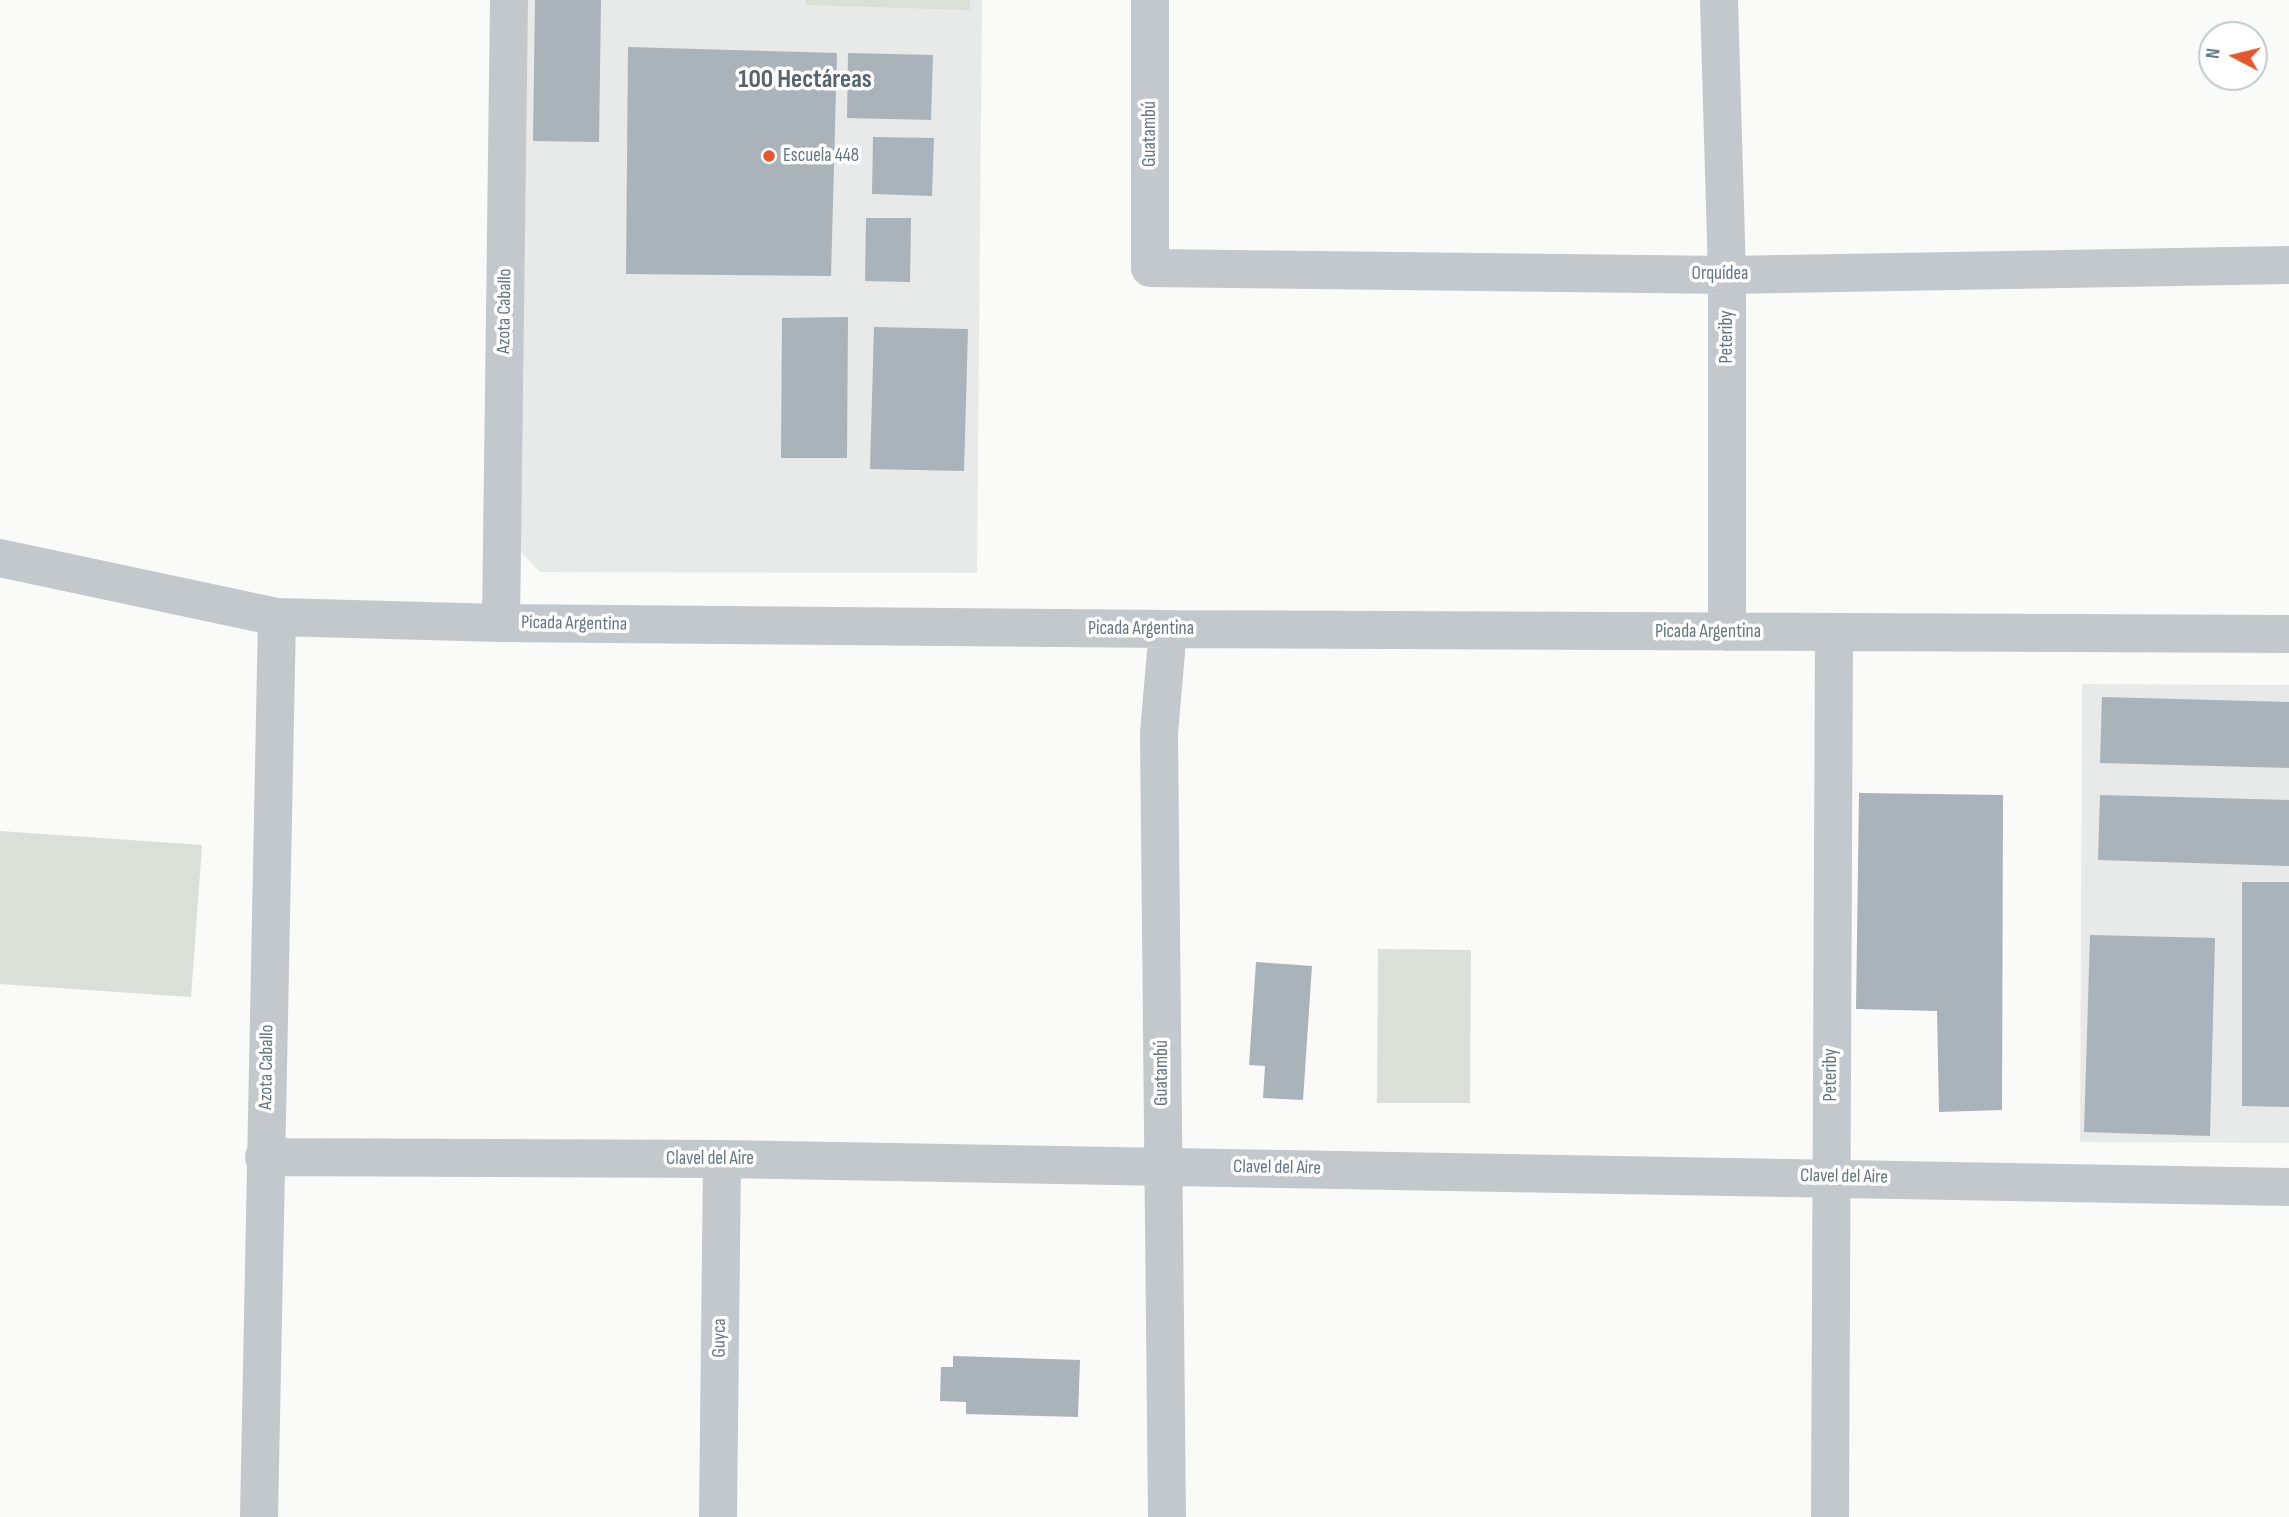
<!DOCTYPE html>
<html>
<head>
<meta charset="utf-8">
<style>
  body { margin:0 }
  #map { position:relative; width:2289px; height:1517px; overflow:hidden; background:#fafaf8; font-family:"Sofia Sans Condensed",sans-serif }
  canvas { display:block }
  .north { position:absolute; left:2198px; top:21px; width:70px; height:70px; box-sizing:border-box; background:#fff; border:2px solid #c1c8cd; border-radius:50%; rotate:277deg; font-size:19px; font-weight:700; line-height:28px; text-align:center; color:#657683 }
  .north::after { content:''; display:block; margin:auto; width:24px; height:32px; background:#e4572e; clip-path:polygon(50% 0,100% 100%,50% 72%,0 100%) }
</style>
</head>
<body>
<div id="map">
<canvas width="2289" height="1517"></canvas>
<div class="north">N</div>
</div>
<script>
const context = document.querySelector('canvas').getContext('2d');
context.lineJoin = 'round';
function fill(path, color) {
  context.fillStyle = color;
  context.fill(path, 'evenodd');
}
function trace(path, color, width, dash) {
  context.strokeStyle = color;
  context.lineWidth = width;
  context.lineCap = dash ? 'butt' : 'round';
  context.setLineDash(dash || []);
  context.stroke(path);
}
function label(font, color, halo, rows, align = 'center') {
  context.font = font + ' "Sofia Sans Condensed",sans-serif';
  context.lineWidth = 7;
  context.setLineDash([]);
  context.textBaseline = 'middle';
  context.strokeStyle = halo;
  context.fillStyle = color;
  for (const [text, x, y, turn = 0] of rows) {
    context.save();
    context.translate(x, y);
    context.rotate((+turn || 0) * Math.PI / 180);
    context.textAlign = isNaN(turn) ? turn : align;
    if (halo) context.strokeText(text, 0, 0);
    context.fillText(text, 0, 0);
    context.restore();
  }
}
fill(new Path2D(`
  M 520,0 L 982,0 L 977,573 L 540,572 L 513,544 Z
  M 2082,684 L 2289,685 L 2289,1143 L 2080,1142 Z`), '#e8e9e9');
fill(new Path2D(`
  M 806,0 L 970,0 L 970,10 L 806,5 Z
  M 0,831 L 202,845 L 191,997 L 0,984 Z
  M 1378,949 L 1471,950 L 1470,1103 L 1377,1103 Z`), '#dadfd7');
fill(new Path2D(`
  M 535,0 L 601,0 L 599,142 L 533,141 Z
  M 628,47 L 837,53 L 831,276 L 626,274 Z
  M 848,53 L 933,55 L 931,120 L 847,118 Z
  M 873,137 L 934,138 L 932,196 L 872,194 Z
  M 866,218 L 911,218 L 910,282 L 865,281 Z
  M 848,317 L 847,458 L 781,458 L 782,318 Z
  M 874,327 L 968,329 L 964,471 L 870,469 Z
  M 2102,697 L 2289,702 L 2289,768 L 2100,763 Z
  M 1859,793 L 2003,795 L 2002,1110 L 1939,1112 L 1937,1011 L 1856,1009 Z
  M 2100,795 L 2289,800 L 2289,866 L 2098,860 Z
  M 2242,882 L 2289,882 L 2289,1107 L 2242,1106 Z
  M 2090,935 L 2215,938 L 2210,1136 L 2084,1132 Z
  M 1256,962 L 1312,966 L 1303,1100 L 1263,1098 L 1265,1066 L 1249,1065 Z
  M 953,1356 L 1080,1360 L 1078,1417 L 966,1414 L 966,1402 L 940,1401 L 941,1367 L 953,1367 Z`), '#aab3b9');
trace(new Path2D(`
  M 1150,0 L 1150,268 L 1727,275 L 2289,265
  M 1719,0 L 1727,275 L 1727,632
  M 0,558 L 277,617 L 501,623 L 1168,629 L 2289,634
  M 501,623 L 509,0
  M 264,1157 L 722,1159 L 2289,1187
  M 259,1517 L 277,617
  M 718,1517 L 722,1159
  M 1167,1517 L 1159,733 L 1168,629
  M 1830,1517 L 1834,633`), '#c3c8cc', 38);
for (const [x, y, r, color] of [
  [769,156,7,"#e4572e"]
]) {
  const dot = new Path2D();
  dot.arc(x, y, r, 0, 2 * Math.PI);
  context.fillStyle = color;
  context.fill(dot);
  trace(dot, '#fff', 2.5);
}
label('19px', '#657683', '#fff', [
  ["Guatambú",1150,134,-90],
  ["Orquídea",1720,274],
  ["Azota Caballo",505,311,-89],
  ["Peteriby",1727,337,-90],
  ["Picada Argentina",574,624,1],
  ["Picada Argentina",1141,629],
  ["Picada Argentina",1708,632],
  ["Azota Caballo",267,1067,-89],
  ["Guatambú",1162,1073,-90],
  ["Peteriby",1831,1075,-90],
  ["Clavel del Aire",710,1159],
  ["Clavel del Aire",1277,1168,1],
  ["Clavel del Aire",1844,1177,1],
  ["Guyca",720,1338,-89]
]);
label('19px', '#657683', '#fff', [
  ["Escuela 448",783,156]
], 'left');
label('bold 26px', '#57646e', '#fff', [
  ["100 Hectáreas",805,80]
]);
</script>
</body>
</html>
